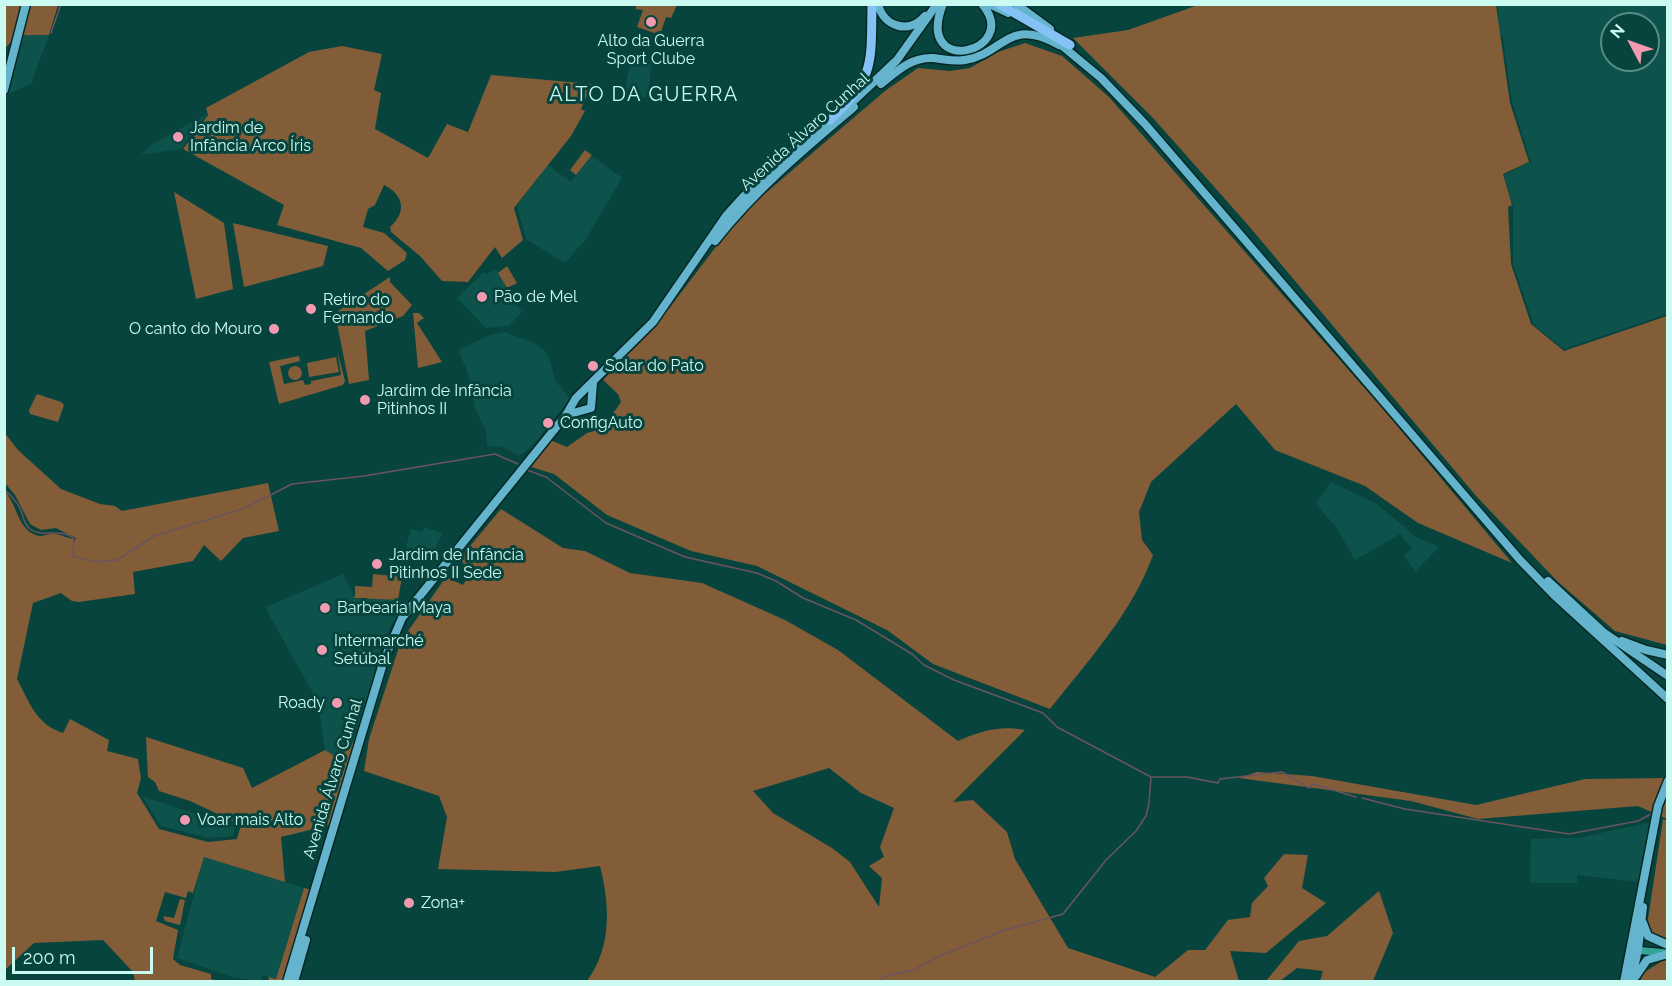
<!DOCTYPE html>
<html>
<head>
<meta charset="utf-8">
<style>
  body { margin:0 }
  #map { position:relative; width:1672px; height:986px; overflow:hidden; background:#07443e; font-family:Raleway,sans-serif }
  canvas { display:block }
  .frame { position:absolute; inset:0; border:6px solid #cbfaf2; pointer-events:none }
  .north { position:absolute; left:1600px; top:12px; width:60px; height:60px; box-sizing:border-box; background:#07443e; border:2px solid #558d86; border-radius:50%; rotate:311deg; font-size:16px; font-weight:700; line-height:24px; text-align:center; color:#cbfaf2 }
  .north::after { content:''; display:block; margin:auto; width:21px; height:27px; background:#f29aaf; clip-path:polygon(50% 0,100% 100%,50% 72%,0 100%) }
  .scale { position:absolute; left:12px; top:947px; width:141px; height:27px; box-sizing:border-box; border:3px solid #cbfaf2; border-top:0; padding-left:8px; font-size:18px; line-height:21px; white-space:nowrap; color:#cbfaf2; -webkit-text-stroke:4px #07443e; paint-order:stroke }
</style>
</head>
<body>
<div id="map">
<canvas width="1672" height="986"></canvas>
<div class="frame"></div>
<div class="north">N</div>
<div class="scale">200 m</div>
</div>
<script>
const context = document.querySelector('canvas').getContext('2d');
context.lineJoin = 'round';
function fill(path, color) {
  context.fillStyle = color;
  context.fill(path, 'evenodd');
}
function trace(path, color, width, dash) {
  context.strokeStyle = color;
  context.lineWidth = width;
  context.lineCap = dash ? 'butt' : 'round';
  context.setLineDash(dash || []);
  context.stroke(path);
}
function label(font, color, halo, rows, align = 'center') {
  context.font = font + ' Raleway,sans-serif';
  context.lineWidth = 6;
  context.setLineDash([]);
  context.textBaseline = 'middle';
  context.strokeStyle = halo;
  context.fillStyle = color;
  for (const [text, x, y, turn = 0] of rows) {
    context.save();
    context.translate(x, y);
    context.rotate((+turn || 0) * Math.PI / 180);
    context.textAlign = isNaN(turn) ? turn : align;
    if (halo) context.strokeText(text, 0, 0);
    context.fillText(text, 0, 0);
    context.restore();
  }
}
fill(new Path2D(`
  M 1498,5 L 1667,5 L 1667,314 L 1564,349 L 1534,325 L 1513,264 L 1513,207 L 1504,175 L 1531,162 L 1512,102 L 1503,38 L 1499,31 ZM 1612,24 L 1648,24 L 1648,60 L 1612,60 Z
  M 23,35 L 49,35 L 31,84 L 8,94 Z
  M 632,53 L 652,54 L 648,96 L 643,98 L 625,89 Z
  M 207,114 L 181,149 L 141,155 L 151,145 Z
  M 592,156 L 622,178 L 586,239 L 565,263 L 526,239 L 517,206 L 548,165 L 571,182 Z
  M 496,270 L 522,312 L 509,326 L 486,328 L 457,298 L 484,272 L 486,274 Z
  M 505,332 L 534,343 L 543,349 L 550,360 L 555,380 L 570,399 L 531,447 L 519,456 L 504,447 L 487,446 L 486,431 L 475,408 L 468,373 L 458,350 L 490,335 Z
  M 1331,482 L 1377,504 L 1416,537 L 1439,547 L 1415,572 L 1404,555 L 1412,549 L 1400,534 L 1355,560 L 1336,527 L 1316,504 Z
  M 424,527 L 442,533 L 432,556 L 405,550 L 411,529 L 422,532 Z
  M 343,574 L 355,598 L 411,601 L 392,624 L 374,666 L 378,669 L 356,741 L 333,755 L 325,750 L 318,702 L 267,611 L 268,606 Z
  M 142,796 L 235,827 L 233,836 L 208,838 L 161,826 Z
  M 1651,822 L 1640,882 L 1577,875 L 1577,883 L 1530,883 L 1531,839 L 1578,838 Z
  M 204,857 L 304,888 L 276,979 L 262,975 L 260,981 L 235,978 L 177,958 Z`), '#0d534c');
fill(new Path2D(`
  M 5,5 L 22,5 L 13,40 L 5,48 Z
  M 31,5 L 58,5 L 49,35 L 23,35 Z
  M 636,5 L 636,4 L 677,5 L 671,18 L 666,17 L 660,35 L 637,27 L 643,10 L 636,9 Z
  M 1198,5 L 1496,5 L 1510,103 L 1529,162 L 1503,174 L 1512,205 L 1508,207 L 1511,264 L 1531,324 L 1564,351 L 1667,316 L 1667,645 L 1615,631 L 1558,582 L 1477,497 L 1248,225 L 1153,118 L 1073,38 L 1128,30 Z
  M 1025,43 L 1062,56 L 1109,97 L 1389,416 L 1512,563 L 1418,523 L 1365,486 L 1275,450 L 1236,404 L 1151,482 L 1139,512 L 1142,540 L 1153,555 C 1133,612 1087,662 1050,709 L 933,664 L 887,630 L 757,566 L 691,551 L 607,515 L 554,474 L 531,467 L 550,440 L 567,447 L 587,433 L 602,429 L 621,402 L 618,394 L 603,380 L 657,324 L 741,214 L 885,91 L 918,68 L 950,71 L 970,68 L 998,52 Z
  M 342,46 L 382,54 L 374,90 L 381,93 L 375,129 L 428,158 L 447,124 L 468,132 L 491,75 L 592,84 L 581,109 L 585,111 L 571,136 L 514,208 L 523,240 L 502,258 L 495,247 L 468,282 L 442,281 L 420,256 L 391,232 L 390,227 C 407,212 404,195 384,185 L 375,205 L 368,209 L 363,227 L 384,233 L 407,253 L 405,260 L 388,271 L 361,248 L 277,225 L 284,205 L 183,149 L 208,115 L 206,108 L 309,52 Z
  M 585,150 L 592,155 L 576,175 L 570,170 Z
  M 174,192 L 224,223 L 233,289 L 196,299 Z
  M 233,223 L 328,246 L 323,266 L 244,287 Z
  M 507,266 L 517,283 L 507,288 L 498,273 Z
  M 390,277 L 390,282 L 412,305 L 403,316 L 365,331 L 369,380 L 349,384 L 335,313 Z
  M 413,313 L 419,313 L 424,318 L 417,323 L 442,362 L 418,368 Z
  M 337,350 L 345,381 L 343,385 L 279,404 L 269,362 L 299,356 L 300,361 L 280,366 L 284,384 L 303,380 L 305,385 L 311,384 L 311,381 L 341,375 Z
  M 336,357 L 339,372 L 309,377 L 307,363 Z
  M288 373a7 7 0 1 1 14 0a7 7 0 1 1-14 0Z
  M 37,394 L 61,402 L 64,405 L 58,422 L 30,414 L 29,410 Z
  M 4,432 L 18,450 L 61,489 L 100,504 L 115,506 L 122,511 L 268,483 L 279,531 L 243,538 L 221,561 L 204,545 L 193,561 L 133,572 L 135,594 L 79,602 L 72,601 L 61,593 L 33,603 L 17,679 C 29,702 37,725 63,733 L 70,719 L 109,740 L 107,751 L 138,759 L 141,778 L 137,793 L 159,829 L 208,842 L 237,839 L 241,825 L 190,801 L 159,791 L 155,782 L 148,777 L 146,737 L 243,768 L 252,788 L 325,750 L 333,755 L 356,741 L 330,825 L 281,837 L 285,882 L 204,857 L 193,893 L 188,891 L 186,898 L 165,892 L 156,921 L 178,930 L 173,959 L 180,965 L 211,974 L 211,979 L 219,981 L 135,981 L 133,972 L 103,940 L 34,943 L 5,970 L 5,491 C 17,505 18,529 36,535 C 43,538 48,533 55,534 C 60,534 67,538 73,539 L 74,544 L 76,538 L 56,528 L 41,530 L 30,524 L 15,495 L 5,483 Z
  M 501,509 L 563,548 L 585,551 L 630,573 L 702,583 L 785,620 L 838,650 L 958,741 C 980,731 1001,725 1025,730 L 953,802 L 973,800 L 1007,832 L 1015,859 L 1068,948 L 1155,977 L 1188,950 L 1205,950 L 1228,920 L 1250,917 L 1252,903 L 1268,886 L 1264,878 L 1284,854 L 1308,855 L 1302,888 L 1326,903 L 1266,953 L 1230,951 L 1239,981 L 587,981 C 612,947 610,906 600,866 L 555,872 L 438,869 L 447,817 L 439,796 L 364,771 L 369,739 L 401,641 L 446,577 L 463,585 L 470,574 L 460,558 ZM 829,768 L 861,793 L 894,808 L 880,847 L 884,857 L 869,866 L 882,878 L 879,907 L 850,862 L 832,848 L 773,813 L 753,791 Z
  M 373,574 L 402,577 L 398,600 L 355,598 L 352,597 L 355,597 L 355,586 L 372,587 Z
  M 1257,772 L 1312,776 L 1476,805 L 1585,779 L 1667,778 L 1667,819 L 1638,806 L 1478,819 L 1411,801 L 1239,778 Z
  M 1663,819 L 1668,821 L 1667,939 L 1649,931 L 1648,919 Z
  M 304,888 L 311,890 L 283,981 L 268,982 L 269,977 L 276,979 Z
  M 1379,891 L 1393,933 L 1373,981 L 1320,981 L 1323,971 L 1297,968 L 1280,981 L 1266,981 L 1299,941 L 1327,936 Z
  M 180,899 L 185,900 L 180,925 L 165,921 L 163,916 L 174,918 Z
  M 1667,958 L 1667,981 L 1640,982 L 1643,973 Z`), '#825d38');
trace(new Path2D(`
  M 51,33 L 61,4
  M 527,470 L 546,477 L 606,523 L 685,557 L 757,573 L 776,581 L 803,598 L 856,620 L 912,654 L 924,665 L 954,680 L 1043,713 L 1057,727 L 1151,777 L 1187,777 L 1218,783 L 1220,779 L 1282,772 L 1309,788 L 1313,784 L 1356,797
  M 4,489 C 10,495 16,500 20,508 C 23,515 23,523 30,529 C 43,539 62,526 75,540 L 72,556 L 95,562 L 117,560 L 154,536 L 245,508 L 292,484 L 364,476 L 495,454 L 518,464
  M 1362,798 L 1405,809 L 1569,834 L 1638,821 L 1651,814
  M 1661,813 L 1668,813
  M 878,982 L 885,976 L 914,970 L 937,957 L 1005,930 L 1063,914 L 1106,860 L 1136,831 L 1146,816 L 1149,803 L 1151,777`), '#6b545e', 1.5);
const minor = new Path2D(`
  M 1634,950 L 1668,953`);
const major = new Path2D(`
  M 878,4 C 884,28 910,34 925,16
  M 943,4 C 913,79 1023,52 982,4
  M 989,4 L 1008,13
  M 1016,4 L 1050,29
  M 1055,40 L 1101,78 L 1145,124 L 1520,560 L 1554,595 L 1668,699
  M 881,84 C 897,71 911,57 933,58 C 944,59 954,62 965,60 C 1004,54 1008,16 1059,45
  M 4,90 L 26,4
  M 846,108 L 897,60 L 937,4
  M 715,241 C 755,190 804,149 854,107
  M 566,415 L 591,408 L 593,383
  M 1548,581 L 1603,632 L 1668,676
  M 1622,641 L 1646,650 L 1668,655
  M 1643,923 L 1648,936 L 1668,945
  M 1636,976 L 1647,960 L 1668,954
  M 287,982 L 384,660 L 402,618 L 566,415 L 576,398 L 653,322 L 726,216 L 744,196 L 780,161 L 836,116
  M 294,982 L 306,940
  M 1624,982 L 1658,806 L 1668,781
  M 1631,982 L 1638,950 L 1643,907`);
const highway = new Path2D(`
  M 999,4 L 1070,45
  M 830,120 C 875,77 871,65 872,4`);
trace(minor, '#062824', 10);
trace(major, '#062824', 11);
trace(highway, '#062824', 12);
trace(minor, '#36a195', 7);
trace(major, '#65b4ce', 8);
trace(highway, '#84c1f4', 9);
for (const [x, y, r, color] of [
  [651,22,6,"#f29aaf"],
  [178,137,6,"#f29aaf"],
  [482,297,6,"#f29aaf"],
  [311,309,6,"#f29aaf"],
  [274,329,6,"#f29aaf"],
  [593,366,6,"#f29aaf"],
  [365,400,6,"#f29aaf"],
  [548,423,6,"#f29aaf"],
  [377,564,6,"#f29aaf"],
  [325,608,6,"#f29aaf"],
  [322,650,6,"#f29aaf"],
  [337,703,6,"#f29aaf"],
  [185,820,6,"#f29aaf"],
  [409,903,6,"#f29aaf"]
]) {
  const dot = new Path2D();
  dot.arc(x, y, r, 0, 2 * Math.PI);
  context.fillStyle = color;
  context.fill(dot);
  trace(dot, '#07443e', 2);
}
label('16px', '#cbfaf2', '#07443e', [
  ["Alto da Guerra",651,41,"center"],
  ["Sport Clube",651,59,"center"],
  ["Jardim de",190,128],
  ["Infância Arco Íris",190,146],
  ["Pão de Mel",494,297],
  ["Retiro do",323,300],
  ["Fernando",323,318],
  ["O canto do Mouro",262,329,"right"],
  ["Solar do Pato",605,366],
  ["Jardim de Infância",377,391],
  ["Pitinhos II",377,409],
  ["ConfigAuto",560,423],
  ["Jardim de Infância",389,555],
  ["Pitinhos II Sede",389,573],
  ["Barbearia Maya",337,608],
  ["Intermarché",334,641],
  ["Setúbal",334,659],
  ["Roady",325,703,"right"],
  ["Voar mais Alto",197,820],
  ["Zona+",421,903]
], 'left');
label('16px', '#cbfaf2', '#07443e', [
  ["Avenida Álvaro Cunhal",805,132,-42],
  ["Avenida Álvaro Cunhal",333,779,-73]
]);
context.letterSpacing = '1.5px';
label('20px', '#cbfaf2', '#07443e', [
  ["ALTO DA GUERRA",644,95]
]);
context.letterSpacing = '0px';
</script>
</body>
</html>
